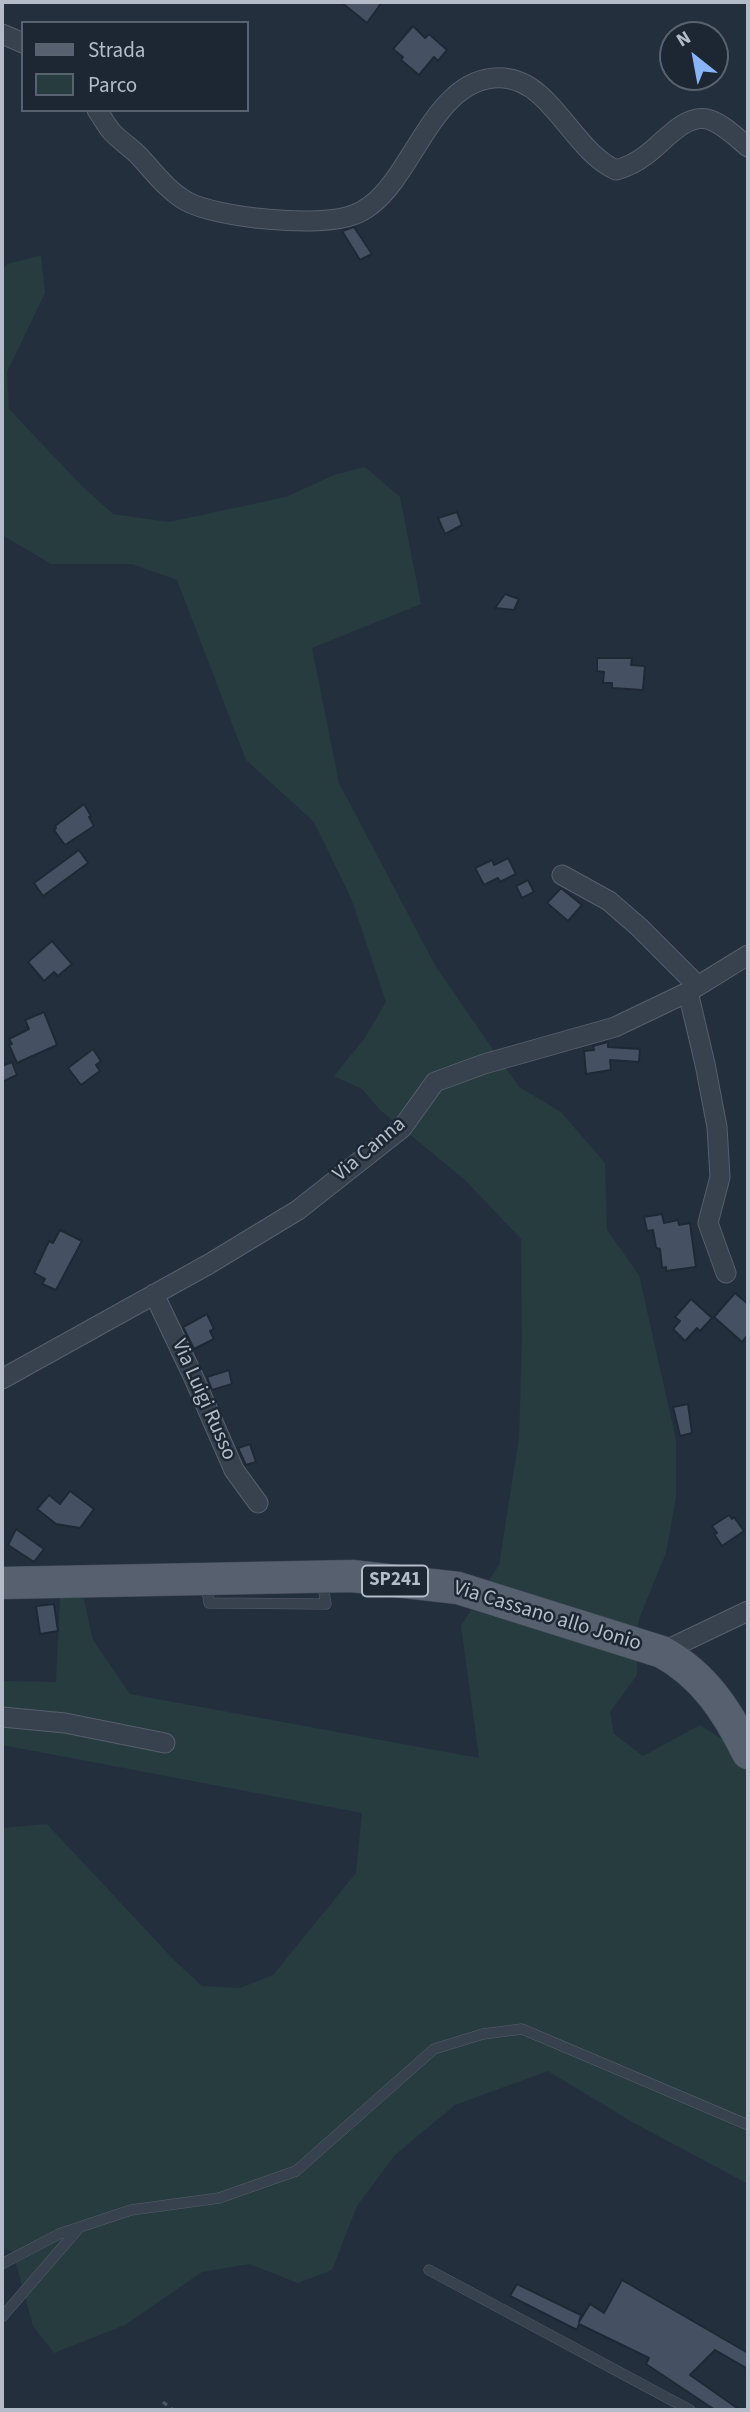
<!DOCTYPE html>
<html>
<head>
<meta charset="utf-8">
<style>
  body { margin:0 }
  #map { position:relative; width:750px; height:2412px; overflow:hidden; background:#242f3e; font-family:"Source Sans 3",sans-serif }
  canvas { display:block }
  .frame { position:absolute; inset:0; border:4px solid #b4bcc9; pointer-events:none }
  .legend { position:absolute; left:21px; top:21px; width:228px; height:91px; box-sizing:border-box; background:#1d2633; border:2px solid #59626f; margin:0; padding:9px 12px; list-style:none; font-size:21px; color:#b4bcc9 }
  .legend li { display:flex; align-items:center; gap:14px; height:35px }
  .legend b { width:35px; border:2px solid #59626f }
  .north { position:absolute; left:659px; top:21px; width:70px; height:70px; box-sizing:border-box; background:#1d2633; border:2px solid #59626f; border-radius:50%; rotate:329deg; font-size:19px; font-weight:700; line-height:28px; text-align:center; color:#b4bcc9 }
  .north::after { content:''; display:block; margin:auto; width:24px; height:32px; background:#8ab4f8; clip-path:polygon(50% 0,100% 100%,50% 72%,0 100%) }
</style>
</head>
<body>
<div id="map">
<canvas width="750" height="2412"></canvas>
<div class="frame"></div>
<ul class="legend">
<li><b style="height:9px;background:#56606e"></b>Strada</li>
<li><b style="height:19px;background:#263c3f"></b>Parco</li>
</ul>
<div class="north">N</div>
</div>
<script>
const context = document.querySelector('canvas').getContext('2d');
context.lineJoin = 'round';
function fill(path, color) {
  context.fillStyle = color;
  context.fill(path, 'evenodd');
}
function trace(path, color, width, dash) {
  context.strokeStyle = color;
  context.lineWidth = width;
  context.lineCap = dash ? 'butt' : 'round';
  context.setLineDash(dash || []);
  context.stroke(path);
}
function label(font, color, halo, rows, align = 'center') {
  context.font = font + ' "Source Sans 3",sans-serif';
  context.lineWidth = 5;
  context.setLineDash([]);
  context.textBaseline = 'middle';
  context.strokeStyle = halo;
  context.fillStyle = color;
  for (const [text, x, y, turn = 0] of rows) {
    context.save();
    context.translate(x, y);
    context.rotate((+turn || 0) * Math.PI / 180);
    context.textAlign = isNaN(turn) ? turn : align;
    if (halo) context.strokeText(text, 0, 0);
    context.fillText(text, 0, 0);
    context.restore();
  }
}
fill(new Path2D(`
  M 41,255 L 45,293 L 7,372 L 9,409 L 81,485 L 113,514 L 169,522 L 286,497 L 334,475 L 365,467 L 400,497 L 421,604 L 312,648 L 339,783 L 436,967 L 519,1087 L 561,1112 L 605,1163 L 607,1230 L 639,1275 L 676,1440 L 676,1498 L 666,1553 L 639,1619 L 637,1631 L 487,1583 L 499,1565 L 519,1438 L 522,1340 L 521,1239 L 465,1180 L 380,1110 L 362,1089 L 334,1076 L 364,1039 L 386,1002 L 351,898 L 314,822 L 246,760 L 177,580 L 132,564 L 51,564 L 2,535 L 2,270 L 7,264 Z
  M 82,1591 L 93,1640 L 130,1694 L 479,1758 L 461,1626 L 471,1610 L 637,1658 L 637,1675 L 610,1712 L 614,1734 L 643,1756 L 700,1725 L 728,1743 L 748,1736 L 748,2184 L 634,2123 L 548,2071 L 455,2105 L 395,2155 L 357,2206 L 332,2270 L 298,2283 L 249,2264 L 202,2272 L 125,2325 L 54,2353 L 33,2326 L 13,2252 L 2,2248 L 2,1828 L 47,1824 L 174,1960 L 202,1986 L 240,1988 L 273,1975 L 356,1873 L 362,1813 L 2,1745 L 2,1681 L 56,1682 L 60,1597 Z`), '#263c3f');
const building = new Path2D(`
  M 341,2 L 382,2 L 367,23 Z
  M 413,26 L 425,38 L 429,34 L 447,50 L 438,61 L 434,57 L 419,75 L 401,60 L 403,57 L 393,49 Z
  M 354,227 L 372,254 L 360,260 L 342,231 Z
  M 457,512 L 462,525 L 445,534 L 438,518 Z
  M 505,594 L 519,599 L 514,610 L 495,608 Z
  M 597,658 L 632,658 L 631,665 L 645,666 L 643,690 L 612,688 L 612,683 L 603,683 L 604,672 L 597,671 Z
  M 84,804 L 91,816 L 89,817 L 94,826 L 65,845 L 54,830 L 56,828 L 55,826 Z
  M 79,850 L 88,863 L 43,896 L 34,883 Z
  M 508,858 L 516,874 L 500,882 L 498,878 L 484,885 L 475,868 L 492,860 L 494,865 Z
  M 528,880 L 534,892 L 522,898 L 516,886 Z
  M 561,888 L 582,905 L 568,921 L 547,903 Z
  M 52,941 L 72,964 L 58,976 L 54,972 L 44,981 L 28,962 Z
  M 44,1012 L 57,1045 L 17,1063 L 9,1045 L 12,1044 L 9,1039 L 29,1029 L 25,1020 Z
  M 608,1042 L 608,1047 L 640,1049 L 639,1062 L 610,1060 L 611,1070 L 586,1074 L 584,1051 L 594,1050 L 593,1046 Z
  M 93,1049 L 101,1061 L 96,1065 L 100,1071 L 81,1085 L 68,1068 Z
  M 12,1062 L 17,1075 L 2,1082 L 2,1066 Z
  M 662,1214 L 664,1223 L 678,1220 L 679,1225 L 690,1223 L 696,1267 L 666,1271 L 666,1267 L 662,1268 L 660,1249 L 656,1248 L 653,1230 L 647,1231 L 644,1217 Z
  M 60,1230 L 82,1241 L 56,1290 L 42,1284 L 45,1279 L 34,1273 L 49,1241 L 53,1243 Z
  M 735,1293 L 748,1304 L 748,1335 L 742,1342 L 714,1317 Z
  M 691,1299 L 712,1318 L 700,1331 L 697,1328 L 685,1341 L 673,1329 L 680,1321 L 675,1317 Z
  M 207,1314 L 214,1329 L 210,1331 L 214,1339 L 194,1349 L 183,1327 Z
  M 229,1370 L 232,1384 L 212,1390 L 207,1377 Z
  M 688,1404 L 692,1433 L 680,1436 L 673,1407 Z
  M 250,1444 L 256,1462 L 246,1465 L 238,1448 Z
  M 70,1491 L 94,1509 L 80,1528 L 56,1524 L 37,1509 L 49,1495 L 60,1504 Z
  M 729,1515 L 732,1519 L 734,1517 L 744,1531 L 722,1546 L 714,1534 L 717,1533 L 712,1526 Z
  M 16,1529 L 44,1549 L 34,1562 L 8,1545 Z
  M 54,1604 L 58,1631 L 40,1634 L 36,1606 Z
  M 622,2280 L 748,2353 L 748,2369 L 715,2350 L 690,2375 L 740,2410 L 715,2410 L 646,2364 L 649,2358 L 579,2324 L 577,2330 L 510,2296 L 517,2284 L 581,2315 L 579,2322 L 590,2304 L 604,2313 Z`);
fill(building, '#455162');
trace(building, '#1f2835', 2);
const service = new Path2D(`
  M 206,1583 L 209,1603 L 326,1604 L 322,1581
  M 2,2264 L 59,2234 L 131,2210 L 219,2198 L 296,2171 L 434,2049 L 483,2034 L 522,2029 L 748,2125
  M 429,2270 L 690,2410
  M 2,2317 L 79,2228`);
const minor = new Path2D(`
  M 2,34 L 23,43
  M 97,110 C 102,117 106,125 112,132 C 120,141 132,148 140,157 C 154,172 167,190 186,201 C 216,218 321,228 353,215 C 359,213 366,209 371,205 C 416,171 436,73 504,78 C 552,82 572,150 616,170 C 627,167 637,162 646,155 C 663,143 684,114 707,119 C 721,122 737,138 748,147
  M 562,875 L 609,901 L 639,927 L 698,986
  M 688,992 L 705,1064 L 717,1127 L 720,1177 L 708,1223 L 726,1273
  M 154,1294 L 193,1376 L 234,1470 L 258,1503
  M 2,1379 L 209,1264 L 298,1210 L 402,1128 L 435,1082 L 484,1064 L 615,1027 L 688,992 L 748,955
  M 662,1652 L 748,1611
  M 2,1717 L 65,1723 L 165,1743`);
const primary = new Path2D(`
  M 2,1583 L 352,1576 L 458,1588 L 662,1652 C 704,1675 727,1711 748,1753`);
trace(service, '#565f6c', 11);
trace(minor, '#565f6c', 21);
trace(primary, '#414a57', 33);
trace(new Path2D(`
  M 163,2402 L 173,2410`), '#44595c', 3.5, [5, 5]);
trace(service, '#38414e', 10);
trace(minor, '#38414e', 19);
trace(primary, '#56606e', 32);
for (const [x, y, w] of [
  [395,1581,66]
]) {
  const box = new Path2D();
  box.roundRect(x - w / 2, y - 15.5, w, 31, 5);
  context.fillStyle = '#1d2633';
  context.fill(box);
  trace(box, '#b4bcc9', 2);
}
label('bold 19px', '#b4bcc9', null, [
  ["SP241",395,1581]
]);
label('21px', '#b4bcc9', '#1d2633', [
  ["Via Canna",370,1150,-40],
  ["Via Luigi Russo",203,1400,66],
  ["Via Cassano allo Jonio",547,1617,17]
]);
</script>
</body>
</html>
